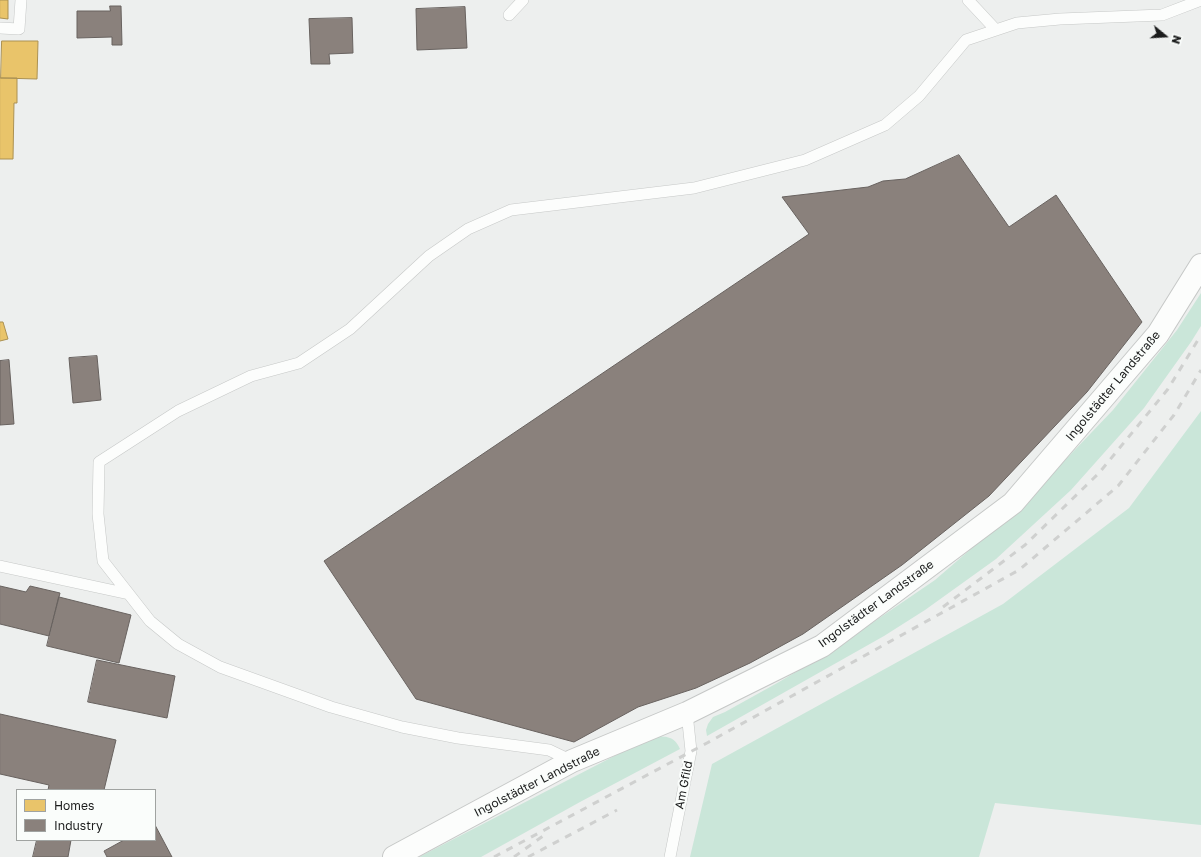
<!DOCTYPE html>
<html>
<head>
<meta charset="utf-8">
<style>
  body { margin:0 }
  #map { position:relative; width:1201px; height:857px; overflow:hidden; background:#edefee; font-family:"Golos Text",sans-serif }
  canvas { display:block }
  .legend { position:absolute; left:16px; top:789px; width:140px; height:52px; box-sizing:border-box; background:#fafdfb; border:1px solid #a0a3a1; margin:0; padding:5px 7px; list-style:none; font-size:12px; color:#1a1b1b }
  .legend li { display:flex; align-items:center; gap:8px; height:20px }
  .legend b { width:20px; border:1px solid #a0a3a1 }
  .north { position:absolute; left:1145px; top:16px; width:40px; height:40px; -webkit-text-stroke:3px #fafdfb; paint-order:stroke; rotate:108deg; font-size:11px; font-weight:700; line-height:16px; text-align:center; color:#1a1b1b }
  .north::after { content:''; display:block; margin:auto; width:14px; height:18px; background:#1a1b1b; clip-path:polygon(50% 0,100% 100%,50% 72%,0 100%) }
</style>
</head>
<body>
<div id="map">
<canvas width="1201" height="857"></canvas>
<ul class="legend">
<li><b style="height:11px;background:#e9c46a"></b>Homes</li>
<li><b style="height:11px;background:#8a817c"></b>Industry</li>
</ul>
<div class="north">N</div>
</div>
<script>
const context = document.querySelector('canvas').getContext('2d');
context.lineJoin = 'round';
function fill(path, color) {
  context.fillStyle = color;
  context.fill(path, 'evenodd');
}
function trace(path, color, width, dash) {
  context.strokeStyle = color;
  context.lineWidth = width;
  context.lineCap = dash ? 'butt' : 'round';
  context.setLineDash(dash || []);
  context.stroke(path);
}
function label(font, color, halo, rows, align = 'center') {
  context.font = font + ' "Golos Text",sans-serif';
  context.lineWidth = 4;
  context.setLineDash([]);
  context.textBaseline = 'middle';
  context.strokeStyle = halo;
  context.fillStyle = color;
  for (const [text, x, y, turn = 0] of rows) {
    context.save();
    context.translate(x, y);
    context.rotate((+turn || 0) * Math.PI / 180);
    context.textAlign = isNaN(turn) ? turn : align;
    if (halo) context.strokeText(text, 0, 0);
    context.fillText(text, 0, 0);
    context.restore();
  }
}
fill(new Path2D(`
  M 1201,293 L 1201,326 L 1191,342 L 1144,408 L 1071,490 L 996,559 L 925,610 L 884,636 L 707,736 L 706,730 L 708,724 L 713,717 L 725,712 L 779,682 L 831,651 L 935,580 L 1024,503 L 1113,410 L 1177,330 Z
  M 1201,411 L 1201,825 L 995,803 L 979,857 L 690,857 L 712,764 L 1003,604 L 1129,508 Z
  M 653,736 C 666,737 674,735 680,749 L 580,802 L 481,857 L 419,857 Z`), '#cae6d9');
const homes = new Path2D(`
  M 0,0 L 8,0 L 8,19 L 0,18 Z
  M 2,41 L 38,41 L 37,79 L 1,78 Z
  M 0,78 L 17,78 L 17,103 L 14,103 L 13,159 L 0,159 Z
  M 0,322 L 3,322 L 8,339 L 0,341 Z`);
fill(homes, '#e9c46a');
trace(homes, '#ab9152', 1);
const industry = new Path2D(`
  M 110,6 L 121,6 L 122,45 L 112,45 L 112,37 L 77,38 L 77,11 L 110,11 Z
  M 465,7 L 467,48 L 417,50 L 416,9 Z
  M 352,18 L 353,53 L 329,54 L 330,64 L 311,64 L 309,19 Z
  M 959,155 L 1009,227 L 1056,195 L 1142,322 L 1087,392 L 989,496 L 902,565 L 803,634 L 750,663 L 696,688 L 638,707 L 574,742 L 416,699 L 324,561 L 809,234 L 782,197 L 868,187 L 883,181 L 905,179 Z
  M 97,356 L 101,400 L 73,403 L 69,358 Z
  M 9,360 L 14,424 L 0,425 L 0,361 Z
  M 0,586 L 26,592 L 30,586 L 60,593 L 49,636 L 0,624 Z
  M 59,597 L 131,615 L 119,663 L 47,646 Z
  M 97,660 L 175,676 L 167,718 L 88,702 Z
  M 0,714 L 116,740 L 104,790 L 48,790 L 49,785 L 0,774 Z
  M 155,825 L 172,857 L 107,857 L 104,851 L 124,840 L 155,840 Z
  M 37,840 L 71,840 L 68,857 L 33,857 Z`);
fill(industry, '#8a817c');
trace(industry, '#68625f', 1);
const service = new Path2D(`
  M 968,0 L 996,30
  M 509,15 L 523,0
  M 0,28 L 19,29 L 21,0
  M 0,566 L 129,594
  M 572,761 L 549,750 L 458,738 L 402,727 L 331,707 L 220,667 L 178,644 L 150,621 L 103,561 L 98,514 L 99,462 L 178,411 L 251,376 L 299,363 L 350,329 L 429,256 L 468,229 L 511,210 L 694,188 L 805,160 L 885,125 L 919,96 L 966,40 L 1017,23 L 1060,19 L 1162,15 L 1201,0
  M 670,857 L 691,751 L 687,713`);
const minor = new Path2D(`
  M 394,857 L 572,761 L 687,713 L 822,646 L 1013,503 L 1158,334 L 1201,265`);
trace(service, '#c6c8c7', 12);
trace(minor, '#c6c8c7', 24);
trace(service, '#fcfdfc', 11);
trace(minor, '#fcfdfc', 22);
trace(new Path2D(`
  M 943,607 L 1025,545 L 1099,473 L 1168,389 L 1201,335
  M 494,857 L 707,743 L 1019,570 L 1118,486 L 1174,415 L 1201,370
  M 514,857 L 543,836
  M 528,857 L 617,810`), '#cfd0cf', 3, [7, 7]);
label('12px', '#1a1b1b', '#fafdfb', [
  ["Ingolstädter Landstraße",1113,386,-50],
  ["Ingolstädter Landstraße",876,604,-36],
  ["Ingolstädter Landstraße",537,782,-27],
  ["Am Gfild",684,785,-79]
]);
</script>
</body>
</html>
